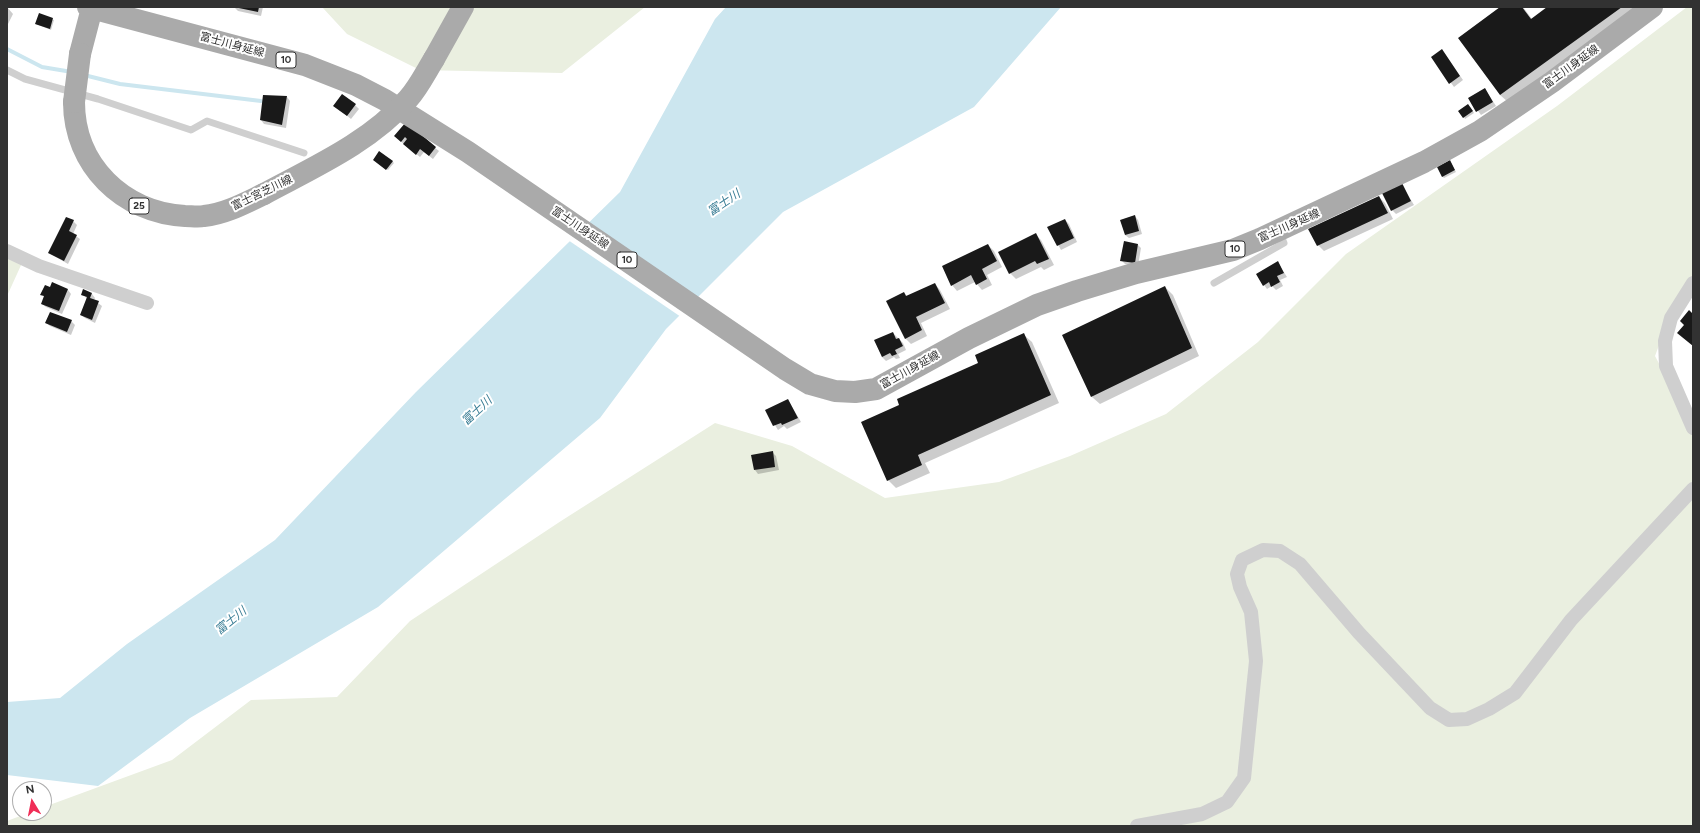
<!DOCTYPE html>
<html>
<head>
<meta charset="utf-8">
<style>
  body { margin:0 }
  #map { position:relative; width:1700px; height:833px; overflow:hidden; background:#fff; font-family:Figtree,sans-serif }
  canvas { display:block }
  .frame { position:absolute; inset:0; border:8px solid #323232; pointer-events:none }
  .north { position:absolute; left:12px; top:781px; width:40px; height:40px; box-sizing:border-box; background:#fff; border:1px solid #adadad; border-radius:50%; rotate:350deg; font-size:11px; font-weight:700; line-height:16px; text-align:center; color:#323232 }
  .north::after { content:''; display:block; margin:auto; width:14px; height:18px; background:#f02e57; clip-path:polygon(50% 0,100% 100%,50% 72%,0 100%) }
</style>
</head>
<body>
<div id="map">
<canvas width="1700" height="833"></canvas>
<div class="frame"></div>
<div class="north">N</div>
</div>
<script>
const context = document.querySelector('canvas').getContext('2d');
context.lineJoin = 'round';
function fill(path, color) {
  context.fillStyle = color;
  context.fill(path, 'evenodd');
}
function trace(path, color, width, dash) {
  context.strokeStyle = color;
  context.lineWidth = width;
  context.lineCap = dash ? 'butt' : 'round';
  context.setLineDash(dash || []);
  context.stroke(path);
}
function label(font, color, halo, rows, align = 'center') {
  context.font = font + ' Figtree,"Noto Sans JP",sans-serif';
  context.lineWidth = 4;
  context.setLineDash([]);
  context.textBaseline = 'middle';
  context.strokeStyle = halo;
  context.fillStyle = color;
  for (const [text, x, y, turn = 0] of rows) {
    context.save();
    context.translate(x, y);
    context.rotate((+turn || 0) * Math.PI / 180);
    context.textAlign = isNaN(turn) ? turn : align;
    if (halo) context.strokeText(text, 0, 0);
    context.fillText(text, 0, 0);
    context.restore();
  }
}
fill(new Path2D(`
  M 322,7 L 645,7 L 562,73 L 420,70 L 347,34 Z
  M 1687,7 L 1693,7 L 1693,279 L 1677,297 L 1655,356 L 1693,428 L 1693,826 L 7,826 L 7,821 L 28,813 L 44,813 L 44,807 L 172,760 L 251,700 L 337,697 L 410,621 L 561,521 L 715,423 L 792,446 L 885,498 L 999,482 L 1070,456 L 1166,414 L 1258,342 L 1346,254 L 1557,106 Z
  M 7,256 L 22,263 L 7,296 Z`), '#eaefe0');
fill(new Path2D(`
  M 726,7 L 1061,7 L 974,107 L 783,212 L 666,329 L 600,418 L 378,607 L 190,718 L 98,786 L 7,775 L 7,702 L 60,698 L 127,644 L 275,540 L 416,392 L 620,192 L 715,19 Z`), '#cce6ef');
fill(new Path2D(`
  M 586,222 L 698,300 L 681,317 L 568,240 Z`), '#fff');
fill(new Path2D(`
  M 7,7 L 13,14 L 8,24 L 7,24 Z
  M 234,7 L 263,7 L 261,16 L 238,11 Z
  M 1502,7 L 1523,7 L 1532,19 L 1549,7 L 1640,7 L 1508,102 L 1500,95 Z
  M 40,14 L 54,20 L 51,30 L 36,24 Z
  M 1445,54 L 1463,80 L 1454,87 L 1432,57 Z
  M 1485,89 L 1496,106 L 1481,115 L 1469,98 Z
  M 287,97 L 290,101 L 286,128 L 264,124 L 261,120 Z
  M 355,105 L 359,109 L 351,119 L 335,106 Z
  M 1470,107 L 1474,113 L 1465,119 L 1464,117 Z
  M 406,124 L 439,151 L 433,159 L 424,152 L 420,157 L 399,140 Z
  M 376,161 L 392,161 L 394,163 L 388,170 Z
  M 1451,163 L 1456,172 L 1444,178 L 1442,176 Z
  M 1402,185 L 1414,205 L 1396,214 L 1392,210 Z
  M 1379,197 L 1385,203 L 1393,219 L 1324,251 L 1318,245 Z
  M 1135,216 L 1138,220 L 1142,234 L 1129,238 L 1125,235 Z
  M 1065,220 L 1069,224 L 1077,242 L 1061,250 L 1049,228 Z
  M 73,221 L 77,225 L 73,234 L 80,239 L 68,264 L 49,253 Z
  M 1035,234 L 1041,240 L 1054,265 L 1044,270 L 1041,267 L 1016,279 L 1010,273 Z
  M 988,245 L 994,251 L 1002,267 L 987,275 L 992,285 L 982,290 L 975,282 L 957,291 L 952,285 Z
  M 1138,245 L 1141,248 L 1138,266 L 1125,264 L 1121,260 Z
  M 1278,263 L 1287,277 L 1280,280 L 1283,286 L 1276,290 L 1272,286 L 1267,289 L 1264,285 Z
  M 52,284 L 68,290 L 71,294 L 62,314 L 46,307 L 42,304 L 45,298 L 42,294 L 50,288 Z
  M 935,284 L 940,290 L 950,309 L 921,323 L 927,336 L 911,344 L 905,338 L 904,293 L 908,297 Z
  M 1165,287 L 1173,295 L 1199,356 L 1100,404 L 1092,397 Z
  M 84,291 L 92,294 L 95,298 L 94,300 L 102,306 L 95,323 L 85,318 L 81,315 L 87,299 L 83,294 Z
  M 71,321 L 75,325 L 71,335 L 50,326 L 46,323 Z
  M 893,333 L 903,343 L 906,350 L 898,354 L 900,358 L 896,359 L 894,357 L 886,361 L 882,357 L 875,341 Z
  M 1024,335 L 1032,342 L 1059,403 L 925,463 L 930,473 L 896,488 L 888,480 L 900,405 L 979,363 Z
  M 788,400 L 801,422 L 787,429 L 784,426 L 778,430 L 766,411 Z
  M 773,453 L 776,456 L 779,470 L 758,474 L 755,470 Z`), '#0003');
trace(new Path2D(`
  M 7,49 L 42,67 L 72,72
  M 84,75 L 120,84 L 261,101`), '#cce6ef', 4);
fill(new Path2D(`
  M 234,7 L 259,7 L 258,12 Z
  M 1500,7 L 1522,7 L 1531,19 L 1547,7 L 1622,7 L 1500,95 L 1458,38 Z
  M 39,13 L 53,18 L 50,29 L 35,24 Z
  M 1442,49 L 1460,76 L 1449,84 L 1431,57 Z
  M 1485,88 L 1493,102 L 1476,112 L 1468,98 Z
  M 342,94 L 356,104 L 347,116 L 333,106 Z
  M 263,95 L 287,96 L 282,125 L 260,120 Z
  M 1468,104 L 1473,111 L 1463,118 L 1458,111 Z
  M 406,122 L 436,147 L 429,156 L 420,149 L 416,155 L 403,144 L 407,139 L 405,137 L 401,142 L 394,136 Z
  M 379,151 L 393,161 L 386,170 L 373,160 Z
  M 1450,160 L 1455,170 L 1442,177 L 1437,167 Z
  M 1402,183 L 1411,201 L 1391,211 L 1382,193 Z
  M 1379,196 L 1388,213 L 1317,246 L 1308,229 Z
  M 1135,215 L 1139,231 L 1125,235 L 1120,220 Z
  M 66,217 L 74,220 L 69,231 L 77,235 L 64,261 L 48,253 Z
  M 1065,219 L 1074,238 L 1057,246 L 1047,227 Z
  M 1036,233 L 1049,259 L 1037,264 L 1035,261 L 1009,274 L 998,252 Z
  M 1124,241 L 1138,244 L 1135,263 L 1120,261 Z
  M 988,244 L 997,261 L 982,269 L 987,279 L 976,285 L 971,275 L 951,286 L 942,266 Z
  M 1278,261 L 1284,273 L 1277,276 L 1280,282 L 1271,287 L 1269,282 L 1263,286 L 1256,274 Z
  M 52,282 L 68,289 L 59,311 L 41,304 L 44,296 L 40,295 L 45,285 L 50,287 Z
  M 935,283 L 945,303 L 916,317 L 922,330 L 905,339 L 886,301 L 904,292 L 906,296 Z
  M 1165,286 L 1192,348 L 1091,397 L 1062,335 Z
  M 83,289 L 92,293 L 90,298 L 99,301 L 92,320 L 80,315 L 87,297 L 81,295 Z
  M 1689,310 L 1693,314 L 1693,346 L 1677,333 L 1684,325 L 1680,321 Z
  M 50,312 L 72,320 L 67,332 L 45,323 Z
  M 893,332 L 896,339 L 899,338 L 903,346 L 895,350 L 897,354 L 892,356 L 890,353 L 882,357 L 874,340 Z
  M 1024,333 L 1051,395 L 918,455 L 922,465 L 887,481 L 861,422 L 899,405 L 897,399 L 978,363 L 975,355 Z
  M 788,399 L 798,418 L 782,425 L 781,423 L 773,426 L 765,410 Z
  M 773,451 L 775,467 L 754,470 L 751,455 Z`), '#191919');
trace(new Path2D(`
  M 7,70 L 25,79 L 98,99 L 191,130 L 207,121 L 304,153
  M 1214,283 L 1284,243 L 1280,233`), '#cfcfcf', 7);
trace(new Path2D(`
  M 7,251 L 39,266 L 147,303
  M 1693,283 L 1671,318 L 1665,341 L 1666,366 L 1693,428
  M 1137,826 L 1202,814 L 1227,802 L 1244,778 L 1256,661 L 1251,612 L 1240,587 L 1237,574 L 1242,560 L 1263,550 L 1280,551 L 1300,564 L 1359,633 L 1430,708 L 1449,720 L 1467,719 L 1489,709 L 1515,693 L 1571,620 L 1693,489`), '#cfcfcf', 14);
trace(new Path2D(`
  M 88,7 L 305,65 L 356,85 L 385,100 L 468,152 L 785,369 L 810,384 L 835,391 L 855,392 L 876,389 L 969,338 L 1037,305 L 1077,291 L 1136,273 L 1233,250 L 1260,239 L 1424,162 L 1480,131 L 1552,82 L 1652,7
  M 80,54 L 92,8
  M 434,59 L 463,7
  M 74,102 C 74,165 123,213 185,216 C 191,216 198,217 204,216 C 225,214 245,203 264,194`), '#aaa', 22);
trace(new Path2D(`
  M 74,102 L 80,54
  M 264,194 C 314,167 369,143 408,99 C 418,88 426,72 434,59`), '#aaa', 22);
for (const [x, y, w] of [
  [286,60,20],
  [139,206,20],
  [1235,249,20],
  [627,260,20]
]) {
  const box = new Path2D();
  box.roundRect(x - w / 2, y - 8, w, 16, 3);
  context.fillStyle = '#fff';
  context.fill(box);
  trace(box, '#323232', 1);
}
label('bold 10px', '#323232', null, [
  ["10",286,60],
  ["25",139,206],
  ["10",1235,249],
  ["10",627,260]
]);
label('11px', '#323232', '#fff', [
  ["富士川身延線",232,45,15],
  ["富士川身延線",1571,67,-36],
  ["富士宮芝川線",262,193,-26],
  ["富士川身延線",1289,226,-24],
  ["富士川身延線",580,228,34],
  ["富士川身延線",910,370,-29]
]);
label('italic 12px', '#387c94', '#fff', [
  ["富士川",724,203,-34],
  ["富士川",477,411,-43],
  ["富士川",231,621,-39]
]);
</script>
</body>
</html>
